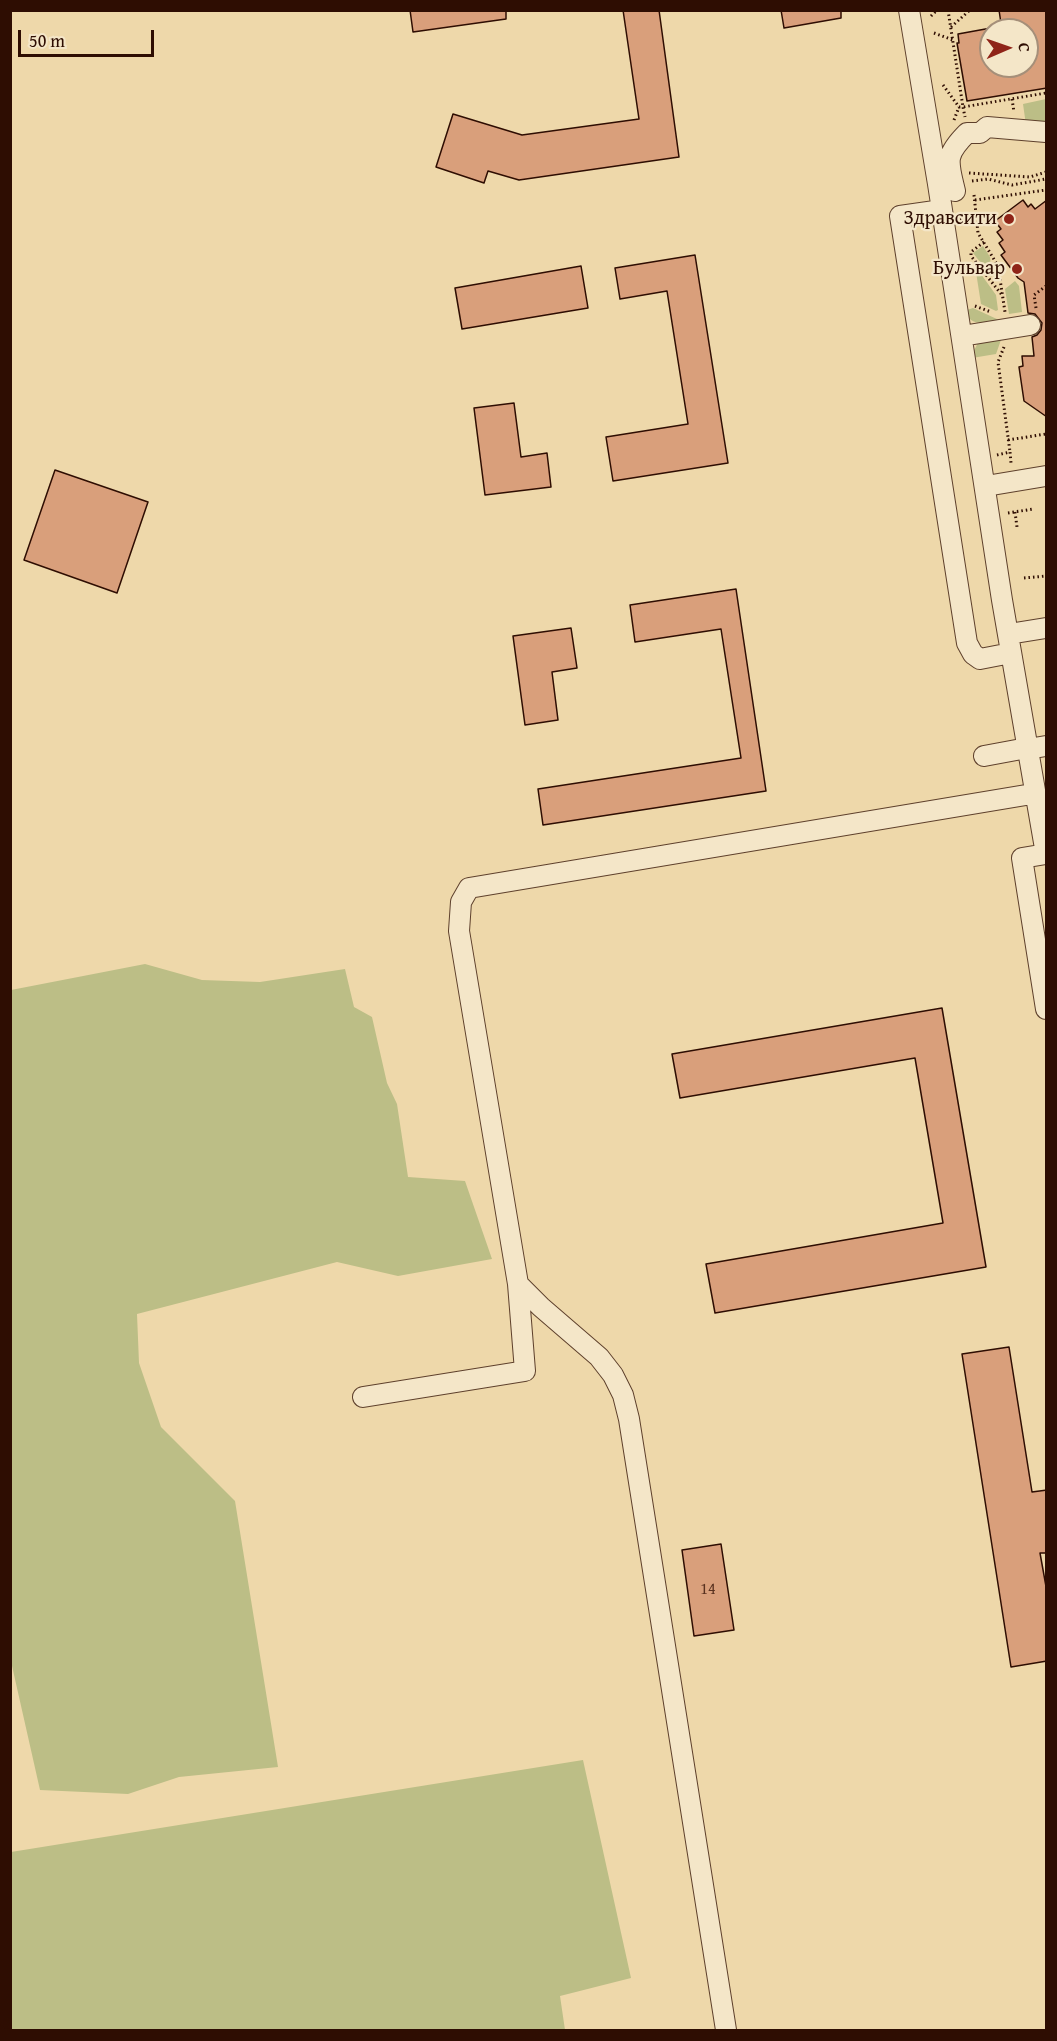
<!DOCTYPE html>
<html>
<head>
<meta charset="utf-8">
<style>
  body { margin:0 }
  #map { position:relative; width:1057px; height:2041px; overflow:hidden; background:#eed8aa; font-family:"Gentium Book Plus",serif }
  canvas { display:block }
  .frame { position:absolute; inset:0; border:12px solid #2e0d02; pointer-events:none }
  .north { position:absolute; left:979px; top:18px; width:60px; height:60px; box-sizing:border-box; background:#f4e6c8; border:2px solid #a58f79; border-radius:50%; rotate:88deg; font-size:16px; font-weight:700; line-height:24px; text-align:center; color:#2e0d02 }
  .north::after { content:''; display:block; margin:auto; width:21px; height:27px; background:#8f2418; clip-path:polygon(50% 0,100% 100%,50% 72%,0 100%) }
  .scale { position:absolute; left:18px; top:30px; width:136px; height:27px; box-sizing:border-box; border:3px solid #2e0d02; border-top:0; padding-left:8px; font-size:18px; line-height:21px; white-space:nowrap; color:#2e0d02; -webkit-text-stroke:4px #f4e6c8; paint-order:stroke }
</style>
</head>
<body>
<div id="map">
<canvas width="1057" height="2041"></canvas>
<div class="frame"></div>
<div class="north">С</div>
<div class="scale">50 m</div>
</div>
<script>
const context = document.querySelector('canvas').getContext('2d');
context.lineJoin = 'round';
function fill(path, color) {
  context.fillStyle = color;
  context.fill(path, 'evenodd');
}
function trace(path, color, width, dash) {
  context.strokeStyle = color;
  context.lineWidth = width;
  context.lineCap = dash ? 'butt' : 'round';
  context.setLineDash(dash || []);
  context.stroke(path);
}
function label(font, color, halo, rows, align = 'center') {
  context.font = font + ' "Gentium Book Plus",serif';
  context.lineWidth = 4.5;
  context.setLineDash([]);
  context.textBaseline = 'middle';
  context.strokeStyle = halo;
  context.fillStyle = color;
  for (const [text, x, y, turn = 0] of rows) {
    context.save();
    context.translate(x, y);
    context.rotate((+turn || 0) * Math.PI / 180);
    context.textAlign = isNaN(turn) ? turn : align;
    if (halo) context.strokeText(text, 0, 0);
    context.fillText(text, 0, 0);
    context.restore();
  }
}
fill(new Path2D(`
  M 1046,99 L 1046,128 L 1026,125 L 1023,104 Z
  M 983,246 L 990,257 L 992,277 L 973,253 Z
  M 978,270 L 996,295 L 998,310 L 996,311 L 981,304 L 976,272 Z
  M 1015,281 L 1019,286 L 1022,312 L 1009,314 L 1005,289 Z
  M 973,308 L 999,320 C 985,323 971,327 964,311 Z
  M 1002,337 L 996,354 L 972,358 L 972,354 L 978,343 Z
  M 145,964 L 202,980 L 260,982 L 345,969 L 354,1007 L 372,1017 L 387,1083 L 397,1104 L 408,1177 L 465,1181 L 492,1259 L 398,1276 L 337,1262 L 137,1314 L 139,1363 L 161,1427 L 235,1501 L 278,1767 L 179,1777 L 128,1794 L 40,1790 L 10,1657 L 11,990 Z
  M 583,1760 L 631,1978 L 560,1996 L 565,2030 L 11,2030 L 11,1852 Z`), '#bcbe86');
const building = new Path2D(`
  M 410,10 L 506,10 L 506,19 L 413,32 Z
  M 623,10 L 659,10 L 679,157 L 519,180 L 488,171 L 484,183 L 436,167 L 453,114 L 522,135 L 639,119 Z
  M 781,10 L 841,10 L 841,18 L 784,28 Z
  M 999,10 L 1047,10 L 1047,88 L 967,101 L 957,43 L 959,43 L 958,34 L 991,28 L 991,66 L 1027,66 L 1027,30 L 1002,30 Z
  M 1023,200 L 1028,207 L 1031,204 L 1035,209 L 1047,200 L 1047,417 L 1024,401 L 1019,367 L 1023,366 L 1022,356 L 1034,356 L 1032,337 L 1037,335 L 1041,330 L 1042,323 L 1035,314 L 1028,313 L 1024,282 L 1018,278 L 1001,255 L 1005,252 L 999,243 L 1003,240 L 997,232 L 1001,229 L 995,221 Z
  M 695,255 L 728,463 L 613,481 L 606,437 L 688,424 L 667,291 L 620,299 L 615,268 Z
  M 581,266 L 588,308 L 462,329 L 455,288 Z
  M 514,403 L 521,457 L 547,453 L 551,487 L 485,495 L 474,408 Z
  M 55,470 L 148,502 L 117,593 L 24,560 Z
  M 736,589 L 766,791 L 543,825 L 538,789 L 741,758 L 721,629 L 635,642 L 630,605 Z
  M 571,628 L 577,668 L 552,672 L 558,720 L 525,725 L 513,636 Z
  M 942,1008 L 986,1267 L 715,1313 L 706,1264 L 943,1223 L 915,1058 L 680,1098 L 672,1054 Z
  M 1009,1347 L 1032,1492 L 1047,1490 L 1047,1553 L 1040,1553 L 1047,1592 L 1047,1661 L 1011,1667 L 962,1354 Z
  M 721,1544 L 734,1630 L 694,1636 L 682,1550 Z`);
fill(building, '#d99f7b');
trace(building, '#2e0d02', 1.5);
const minor = new Path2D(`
  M 909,10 L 938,184 L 1002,600 L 1046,854
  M 955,191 C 948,161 944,156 967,133 L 980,133 L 987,127 L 1046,132
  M 942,210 L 900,216 L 967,643 L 973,654 L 980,659 L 1011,653
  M 962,336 L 1030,325
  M 986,486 L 1046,476
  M 1015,633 L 1046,628
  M 1028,749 L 1046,746
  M 984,756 L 1027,748
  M 1046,854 L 1022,858 L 1046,1009
  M 518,1284 L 541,1307 L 599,1357 L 613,1375 L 623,1395 L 629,1419 L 726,2030
  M 363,1397 L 525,1371 L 518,1284 L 459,931 L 461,902 L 469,888 L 1026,795`);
trace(minor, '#5e402c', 22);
trace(new Path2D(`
  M 948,10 L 963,107 L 1046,93
  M 931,16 L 937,10
  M 951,27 L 970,10
  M 934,33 L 953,40
  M 943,85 L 959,107 L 963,107 L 965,117
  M 1012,99 L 1014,112
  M 954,120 L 959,107
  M 969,173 L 1030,177 L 1046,172
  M 972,181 L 988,179 L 1012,185 L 1046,179
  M 974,195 L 978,233 L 998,266 L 1005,312
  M 975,200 L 1046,190
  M 960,219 L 976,216
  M 984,242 L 971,252 L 971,256 L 1002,295
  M 975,306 L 991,312
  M 1036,308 L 1034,295 L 1046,286
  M 1004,347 L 998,362 L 1010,452
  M 1008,440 L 1046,434
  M 997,455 L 1010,452 L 1011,463
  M 1015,512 L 1017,527
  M 1008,513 L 1033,509
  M 1024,578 L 1046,576`), '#2e0d02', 3, [1.5, 3]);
trace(minor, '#f4e6c8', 20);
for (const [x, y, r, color] of [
  [1009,219,6,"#8f2418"],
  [1017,269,6,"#8f2418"]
]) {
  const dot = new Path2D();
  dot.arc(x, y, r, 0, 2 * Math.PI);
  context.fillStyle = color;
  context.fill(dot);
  trace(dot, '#f4e6c8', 2);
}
label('16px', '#593220', null, [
  ["14",708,1590]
]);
label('20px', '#2e0d02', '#f4e6c8', [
  ["Здравсити",997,219],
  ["Бульвар",1005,269]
], 'right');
</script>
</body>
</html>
